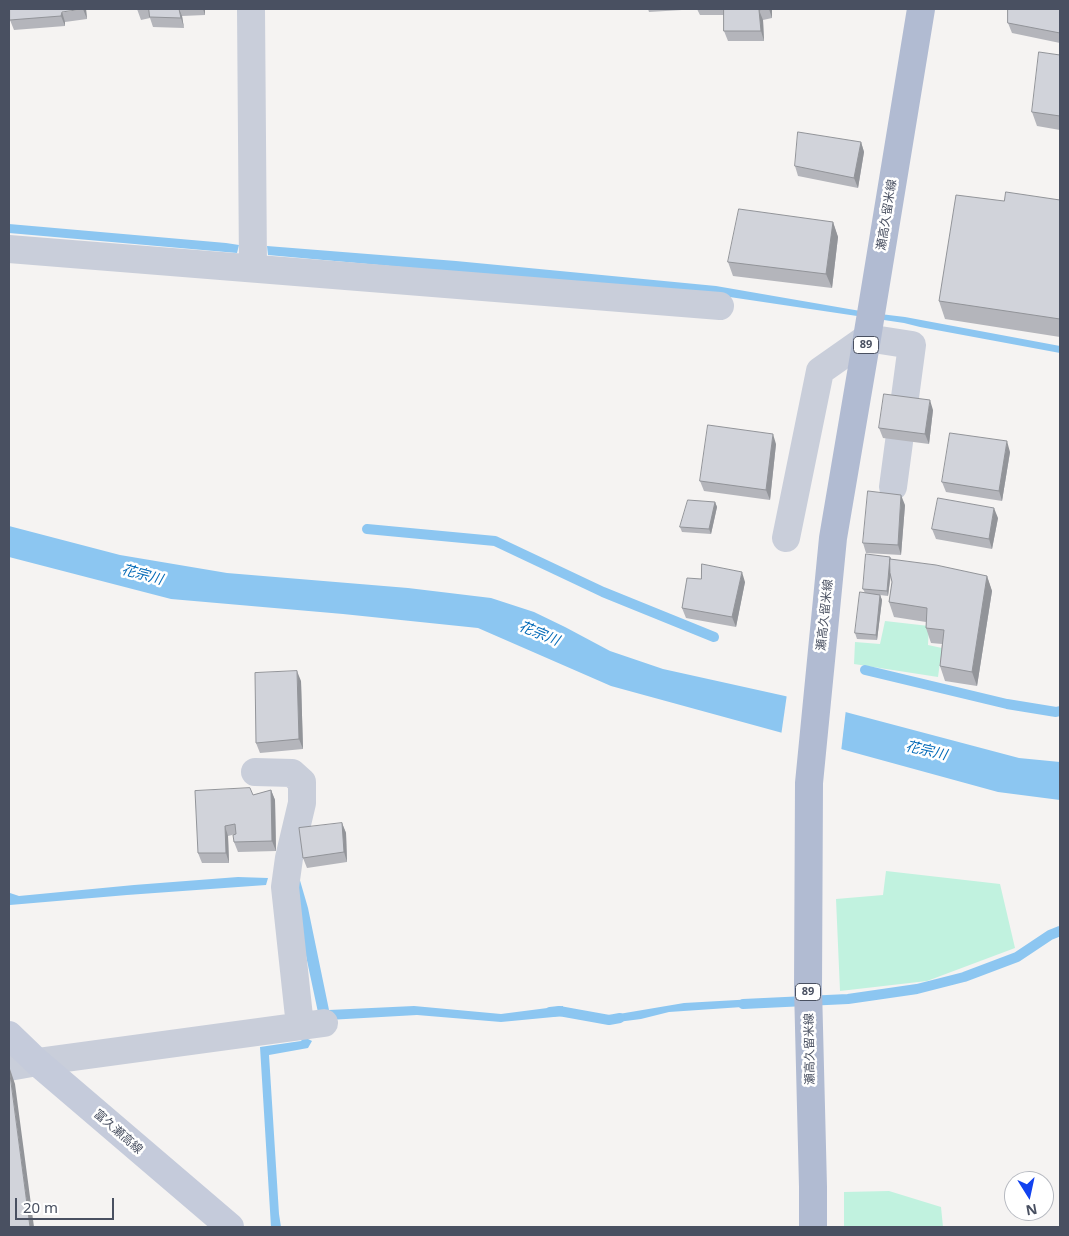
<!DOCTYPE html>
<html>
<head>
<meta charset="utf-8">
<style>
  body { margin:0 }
  #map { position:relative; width:1069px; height:1236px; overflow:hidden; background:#f5f3f2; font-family:"Noto Sans",sans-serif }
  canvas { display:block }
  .frame { position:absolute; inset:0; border:10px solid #495061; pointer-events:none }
  .north { position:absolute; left:1004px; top:1171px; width:50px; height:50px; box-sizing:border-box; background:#fff; border:1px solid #b6b9c0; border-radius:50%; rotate:170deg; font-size:14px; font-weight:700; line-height:20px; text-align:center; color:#495061 }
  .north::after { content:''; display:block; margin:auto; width:18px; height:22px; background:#1242ef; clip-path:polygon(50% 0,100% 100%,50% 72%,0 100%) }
  .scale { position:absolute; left:15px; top:1198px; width:99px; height:22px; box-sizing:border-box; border:2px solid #495061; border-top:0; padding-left:6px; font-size:15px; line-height:18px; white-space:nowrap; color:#495061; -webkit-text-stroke:4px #fff; paint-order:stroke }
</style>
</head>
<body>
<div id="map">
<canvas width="1069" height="1236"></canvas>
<div class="frame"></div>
<div class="north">N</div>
<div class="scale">20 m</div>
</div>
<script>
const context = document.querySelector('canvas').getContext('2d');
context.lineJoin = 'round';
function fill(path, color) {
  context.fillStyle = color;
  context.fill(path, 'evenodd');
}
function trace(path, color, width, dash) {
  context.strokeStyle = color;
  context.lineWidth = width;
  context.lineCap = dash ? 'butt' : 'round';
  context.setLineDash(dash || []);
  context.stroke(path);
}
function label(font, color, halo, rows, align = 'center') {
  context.font = font + ' "Noto Sans","Noto Sans JP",sans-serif';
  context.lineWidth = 5;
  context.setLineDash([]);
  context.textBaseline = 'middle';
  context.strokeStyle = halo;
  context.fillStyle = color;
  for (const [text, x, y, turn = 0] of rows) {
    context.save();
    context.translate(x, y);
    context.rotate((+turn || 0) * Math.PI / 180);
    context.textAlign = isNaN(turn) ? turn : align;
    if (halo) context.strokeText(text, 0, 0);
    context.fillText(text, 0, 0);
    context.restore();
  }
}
fill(new Path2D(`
  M 885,621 L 929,626 L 928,645 L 942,648 L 938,677 L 854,664 L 855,642 L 880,644 Z
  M 886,871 L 1000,884 L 1015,948 L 927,981 L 840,991 L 836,899 L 883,895 Z
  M 889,1191 L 941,1207 L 943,1227 L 844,1227 L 844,1192 Z`), '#c1f2df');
fill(new Path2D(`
  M 9,224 L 226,243 L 239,245 L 237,253 L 9,233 Z
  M 267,246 L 456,261 L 716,286 L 872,313 L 905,317 L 1060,346 L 1060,353 L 920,327 L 904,323 L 723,296 L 268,255 Z
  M 9,526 L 120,555 L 227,573 L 408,588 L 491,598 L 534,612 L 565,627 L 610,651 L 663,669 L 785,696 L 1019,758 L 1060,762 L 1060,800 L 998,792 L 611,686 L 478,628 L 343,614 L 171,599 L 9,557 Z
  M 238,877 L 268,878 L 266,885 L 127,895 L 10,905 L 9,904 L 9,890 L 10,893 L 19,896 L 134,885 Z
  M 299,877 L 308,908 L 329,1010 L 414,1006 L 501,1014 L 563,1006 L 564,1016 L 501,1022 L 417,1015 L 328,1020 L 319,1017 L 292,890 Z
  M 755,999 L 757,1006 L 669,1012 L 641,1019 L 602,1024 L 613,1015 L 684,1003 Z
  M 304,1037 L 312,1041 L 308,1048 L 269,1055 L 279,1214 L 281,1227 L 271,1227 L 260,1047 L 301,1041 Z`), '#8cc6f1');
fill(new Path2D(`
  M 787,694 L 846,709 L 841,752 L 781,736 Z`), '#f5f3f2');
trace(new Path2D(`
  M 367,529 L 495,541 L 603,592 L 714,637
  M 865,670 L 1007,704 L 1056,712 L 1060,711
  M 743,1004 L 848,999 L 917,989 L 964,977 L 1017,957 L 1050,935 L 1060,931
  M 550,1012 L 559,1011 L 609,1020 L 620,1018`), '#8cc6f1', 10);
trace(new Path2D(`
  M 251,9 L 253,268
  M 9,249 L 720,306
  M 786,538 L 820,371 L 867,338 L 912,345 L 893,487
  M 255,772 L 292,773 L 302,782 L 302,803 L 289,858 L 285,887 L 300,1026
  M 9,1067 L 37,1062 L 324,1023`), '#c9ceda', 28);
trace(new Path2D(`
  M 9,1035 L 37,1062 L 230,1227`), '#c5cbdb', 28);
trace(new Path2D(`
  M 813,1227 L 813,1187 L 808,988 L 809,783 L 833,538 L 867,338 L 921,9`), '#b1bbd2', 28);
fill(new Path2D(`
  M 86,9 L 87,19 L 65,22 L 65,26 L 14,30 L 10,20 Z
  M 137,9 L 205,9 L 205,15 L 182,16 L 184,28 L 153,27 L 150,18 L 141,20 Z
  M 648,9 L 681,9 L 682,10 L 649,12 Z
  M 697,9 L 772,9 L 772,18 L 763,20 L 764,41 L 728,41 L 724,31 L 724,15 L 700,15 Z
  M 1060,9 L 1060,43 L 1012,33 L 1008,23 Z
  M 1060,55 L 1060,130 L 1037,126 L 1032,112 Z
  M 861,142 L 864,152 L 858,188 L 798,176 L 795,166 Z
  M 1060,200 L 1060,337 L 945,319 L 939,301 Z
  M 833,222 L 838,237 L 832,288 L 733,276 L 728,262 Z
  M 933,410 L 929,444 L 883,438 L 879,428 Z
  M 776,444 L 770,500 L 704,491 L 700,481 Z
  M 1010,452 L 1002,501 L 946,492 L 942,482 Z
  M 715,502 L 717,507 L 711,534 L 682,532 L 680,527 Z
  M 905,505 L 901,555 L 866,553 L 863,543 Z
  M 998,518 L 992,549 L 936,539 L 932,529 Z
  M 890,557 L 891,559 L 987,576 L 992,591 L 977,686 L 945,681 L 940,666 L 942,644 L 931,643 L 926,628 L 926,622 L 894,617 L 889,602 L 892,582 L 891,575 L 888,596 L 880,595 L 882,600 L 877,640 L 857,639 L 855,633 L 865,593 L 863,589 Z
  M 701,579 L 745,582 L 736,627 L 686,618 L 682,608 Z
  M 301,681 L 303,749 L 260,753 L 256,743 Z
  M 271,790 L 275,800 L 276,851 L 238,852 L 234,842 L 236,834 L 228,836 L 229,863 L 202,863 L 198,853 L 253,795 Z
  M 342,823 L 346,833 L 347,862 L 307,868 L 303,858 Z`), '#b4b5bb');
fill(new Path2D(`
  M 83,9 L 86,9 L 87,19 Z
  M 179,9 L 182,16 L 184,28 L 181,18 Z
  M 203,9 L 205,9 L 205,15 Z
  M 769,9 L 772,9 L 772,18 Z
  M 759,10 L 763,20 L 764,41 L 761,31 Z
  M 62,12 L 65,22 L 65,26 L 61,16 Z
  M 861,142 L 864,152 L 858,188 L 854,178 Z
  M 833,222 L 838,237 L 832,288 L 826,274 Z
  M 930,400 L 933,410 L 929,444 L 925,434 Z
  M 773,434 L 776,444 L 770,500 L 766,490 Z
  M 1007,441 L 1010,452 L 1002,501 L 999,491 Z
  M 901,495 L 905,505 L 901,555 L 898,545 Z
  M 715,502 L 717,507 L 711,534 L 709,529 Z
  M 994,508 L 998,518 L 992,549 L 989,539 Z
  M 890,557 L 892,562 L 888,596 L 887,591 Z
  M 742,572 L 745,582 L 736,627 L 732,617 Z
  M 987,576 L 992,591 L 977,686 L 972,672 Z
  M 880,595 L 882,600 L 877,640 L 876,635 Z
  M 297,671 L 301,681 L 303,749 L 299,739 Z
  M 271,790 L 275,800 L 276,851 L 272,841 Z
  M 342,823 L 346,833 L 347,862 L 344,852 Z
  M 225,826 L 228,836 L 229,863 L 226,853 Z
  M 9,1066 L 15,1084 L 34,1227 L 30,1227 Z`), '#929499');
const building = new Path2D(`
  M 10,9 L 83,9 L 62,12 L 61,16 L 10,20 Z
  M 149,9 L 179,9 L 181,18 L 150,17 Z
  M 724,9 L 763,9 L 759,10 L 761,31 L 724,31 Z
  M 1008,9 L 1060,9 L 1060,33 L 1008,23 Z
  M 1039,52 L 1060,55 L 1060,116 L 1032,112 Z
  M 798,132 L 861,142 L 854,178 L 795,166 Z
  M 1006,192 L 1060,200 L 1060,319 L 939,301 L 956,195 L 1004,201 Z
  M 739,209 L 833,222 L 826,274 L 728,262 Z
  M 884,394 L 930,400 L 925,434 L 879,428 Z
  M 708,425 L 773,434 L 766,490 L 700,481 Z
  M 950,433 L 1007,441 L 999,491 L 942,482 Z
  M 868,491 L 901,495 L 898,545 L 863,543 Z
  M 938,498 L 994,508 L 989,539 L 932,529 Z
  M 688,500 L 715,502 L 709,529 L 680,527 Z
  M 866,554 L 890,557 L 887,591 L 863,589 Z
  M 890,559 L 936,565 L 987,576 L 972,672 L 940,666 L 944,630 L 926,628 L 927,608 L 889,602 L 892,582 L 890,573 Z
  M 702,564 L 742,572 L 732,617 L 682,608 L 687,578 L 701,579 Z
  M 860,592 L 880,595 L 876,635 L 855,633 Z
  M 297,671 L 299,739 L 256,743 L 255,673 Z
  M 250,788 L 253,795 L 271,790 L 272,841 L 234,842 L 233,835 L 236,834 L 235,824 L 225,826 L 226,853 L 198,853 L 195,791 Z
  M 342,823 L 344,852 L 303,858 L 299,828 Z
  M 9,1067 L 30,1227 L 9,1227 Z`);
fill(building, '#d1d3da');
trace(building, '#929499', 1);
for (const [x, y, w] of [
  [866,345,25],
  [808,992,25]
]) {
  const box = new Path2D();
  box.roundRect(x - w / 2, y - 8.5, w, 17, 4);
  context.fillStyle = '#fff';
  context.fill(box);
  trace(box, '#495061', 1);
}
label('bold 11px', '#495061', null, [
  ["89",866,345],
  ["89",808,992]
]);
label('12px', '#495061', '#fff', [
  ["瀬高久留米線",887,215,-81],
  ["瀬高久留米線",825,615,-84],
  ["瀬高久留米線",810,1049,-91],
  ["富久瀬高線",118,1132,41]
]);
label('italic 14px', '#056bb8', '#fff', [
  ["花宗川",142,575,15],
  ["花宗川",539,634,22],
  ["花宗川",926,751,13]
]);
</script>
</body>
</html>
